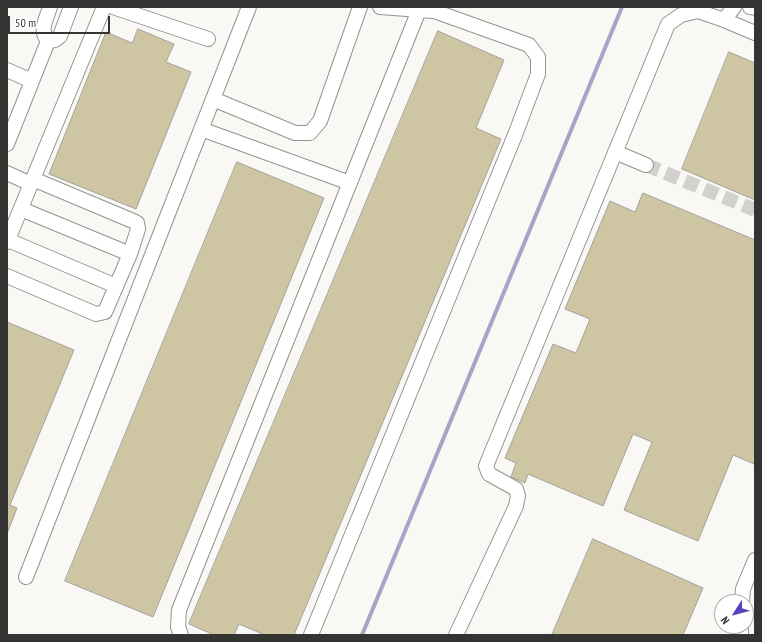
<!DOCTYPE html>
<html>
<head>
<meta charset="utf-8">
<style>
  body { margin:0 }
  #map { position:relative; width:762px; height:642px; overflow:hidden; background:#f9f8f5; font-family:"PT Sans Narrow",sans-serif }
  canvas { display:block }
  .frame { position:absolute; inset:0; border:8px solid #343433; pointer-events:none }
  .north { position:absolute; left:714px; top:594px; width:40px; height:40px; box-sizing:border-box; background:#fff; border:1px solid #aeaead; border-radius:50%; rotate:234deg; font-size:11px; font-weight:700; line-height:16px; text-align:center; color:#343433 }
  .north::after { content:''; display:block; margin:auto; width:14px; height:18px; background:#5544bc; clip-path:polygon(50% 0,100% 100%,50% 72%,0 100%) }
  .scale { position:absolute; left:8px; top:16px; width:102px; height:18px; box-sizing:border-box; border:2px solid #343433; border-top:0; padding-left:5px; font-size:12px; line-height:14px; white-space:nowrap; color:#343433; -webkit-text-stroke:3px #fff; paint-order:stroke }
</style>
</head>
<body>
<div id="map">
<canvas width="762" height="642"></canvas>
<div class="frame"></div>
<div class="north">N</div>
<div class="scale">50 m</div>
</div>
<script>
const context = document.querySelector('canvas').getContext('2d');
context.lineJoin = 'round';
function trace(path, color, width, dash) {
  context.strokeStyle = color;
  context.lineWidth = width;
  context.lineCap = dash ? 'butt' : 'round';
  context.setLineDash(dash || []);
  context.stroke(path);
}
function fill(path, color) {
  context.fillStyle = color;
  context.fill(path, 'evenodd');
}
trace(new Path2D(`
  M 362,635 L 622,7`), '#a5a6c7', 4);
const building = new Path2D(`
  M 138,29 L 174,44 L 166,62 L 191,72 L 136,209 L 49,174 L 106,32 L 132,43 Z
  M 438,31 L 504,60 L 476,128 L 501,139 L 294,635 L 265,635 L 239,624 L 234,635 L 214,635 L 189,624 Z
  M 729,52 L 755,63 L 755,200 L 682,169 Z
  M 237,162 L 324,198 L 153,617 L 65,581 Z
  M 643,193 L 755,240 L 755,461 L 754,464 L 733,455 L 698,541 L 624,510 L 652,442 L 633,434 L 603,506 L 528,474 L 525,483 L 511,477 L 516,463 L 505,458 L 553,344 L 576,353 L 590,319 L 565,309 L 610,201 L 635,212 Z
  M 7,322 L 74,350 L 10,505 L 17,508 L 7,534 Z
  M 593,539 L 703,588 L 683,635 L 552,635 Z`);
fill(building, '#cec5a3');
trace(building, '#a2a19e', 1);
trace(new Path2D(`
  M 646,165 L 755,210`), '#d2d1ce', 14, [14, 7]);
const minor = new Path2D(`
  M 50,7 C 46,20 39,30 48,41 L 55,40 L 60,36 L 71,7
  M 113,7 L 208,39
  M 750,7 L 755,8
  M 724,20 L 734,7
  M 7,70 L 32,81
  M 213,99 L 295,133 L 310,133 L 320,121 L 360,7
  M 201,129 L 350,183
  M 7,144 L 48,41
  M 615,152 L 646,165
  M 7,173 L 31,184
  M 21,209 L 130,254
  M 8,240 L 116,286
  M 7,242 L 104,7
  M 7,276 L 96,314 L 105,312 L 130,254 L 138,229 L 137,223 L 133,221 L 33,179
  M 26,577 L 249,7
  M 742,602 L 743,589 L 755,560
  M 181,635 L 178,627 L 179,610 L 419,10
  M 311,635 L 515,135 L 538,74 L 538,57 L 529,45 L 434,11 L 380,7
  M 456,635 L 516,506 L 518,496 L 516,489 L 489,474 L 486,466 L 668,24 L 681,15 L 698,11 L 724,20 L 755,33
  M 741,635 L 741,626`);
trace(minor, '#93938f', 16);
trace(minor, '#fff', 14);
</script>
</body>
</html>
